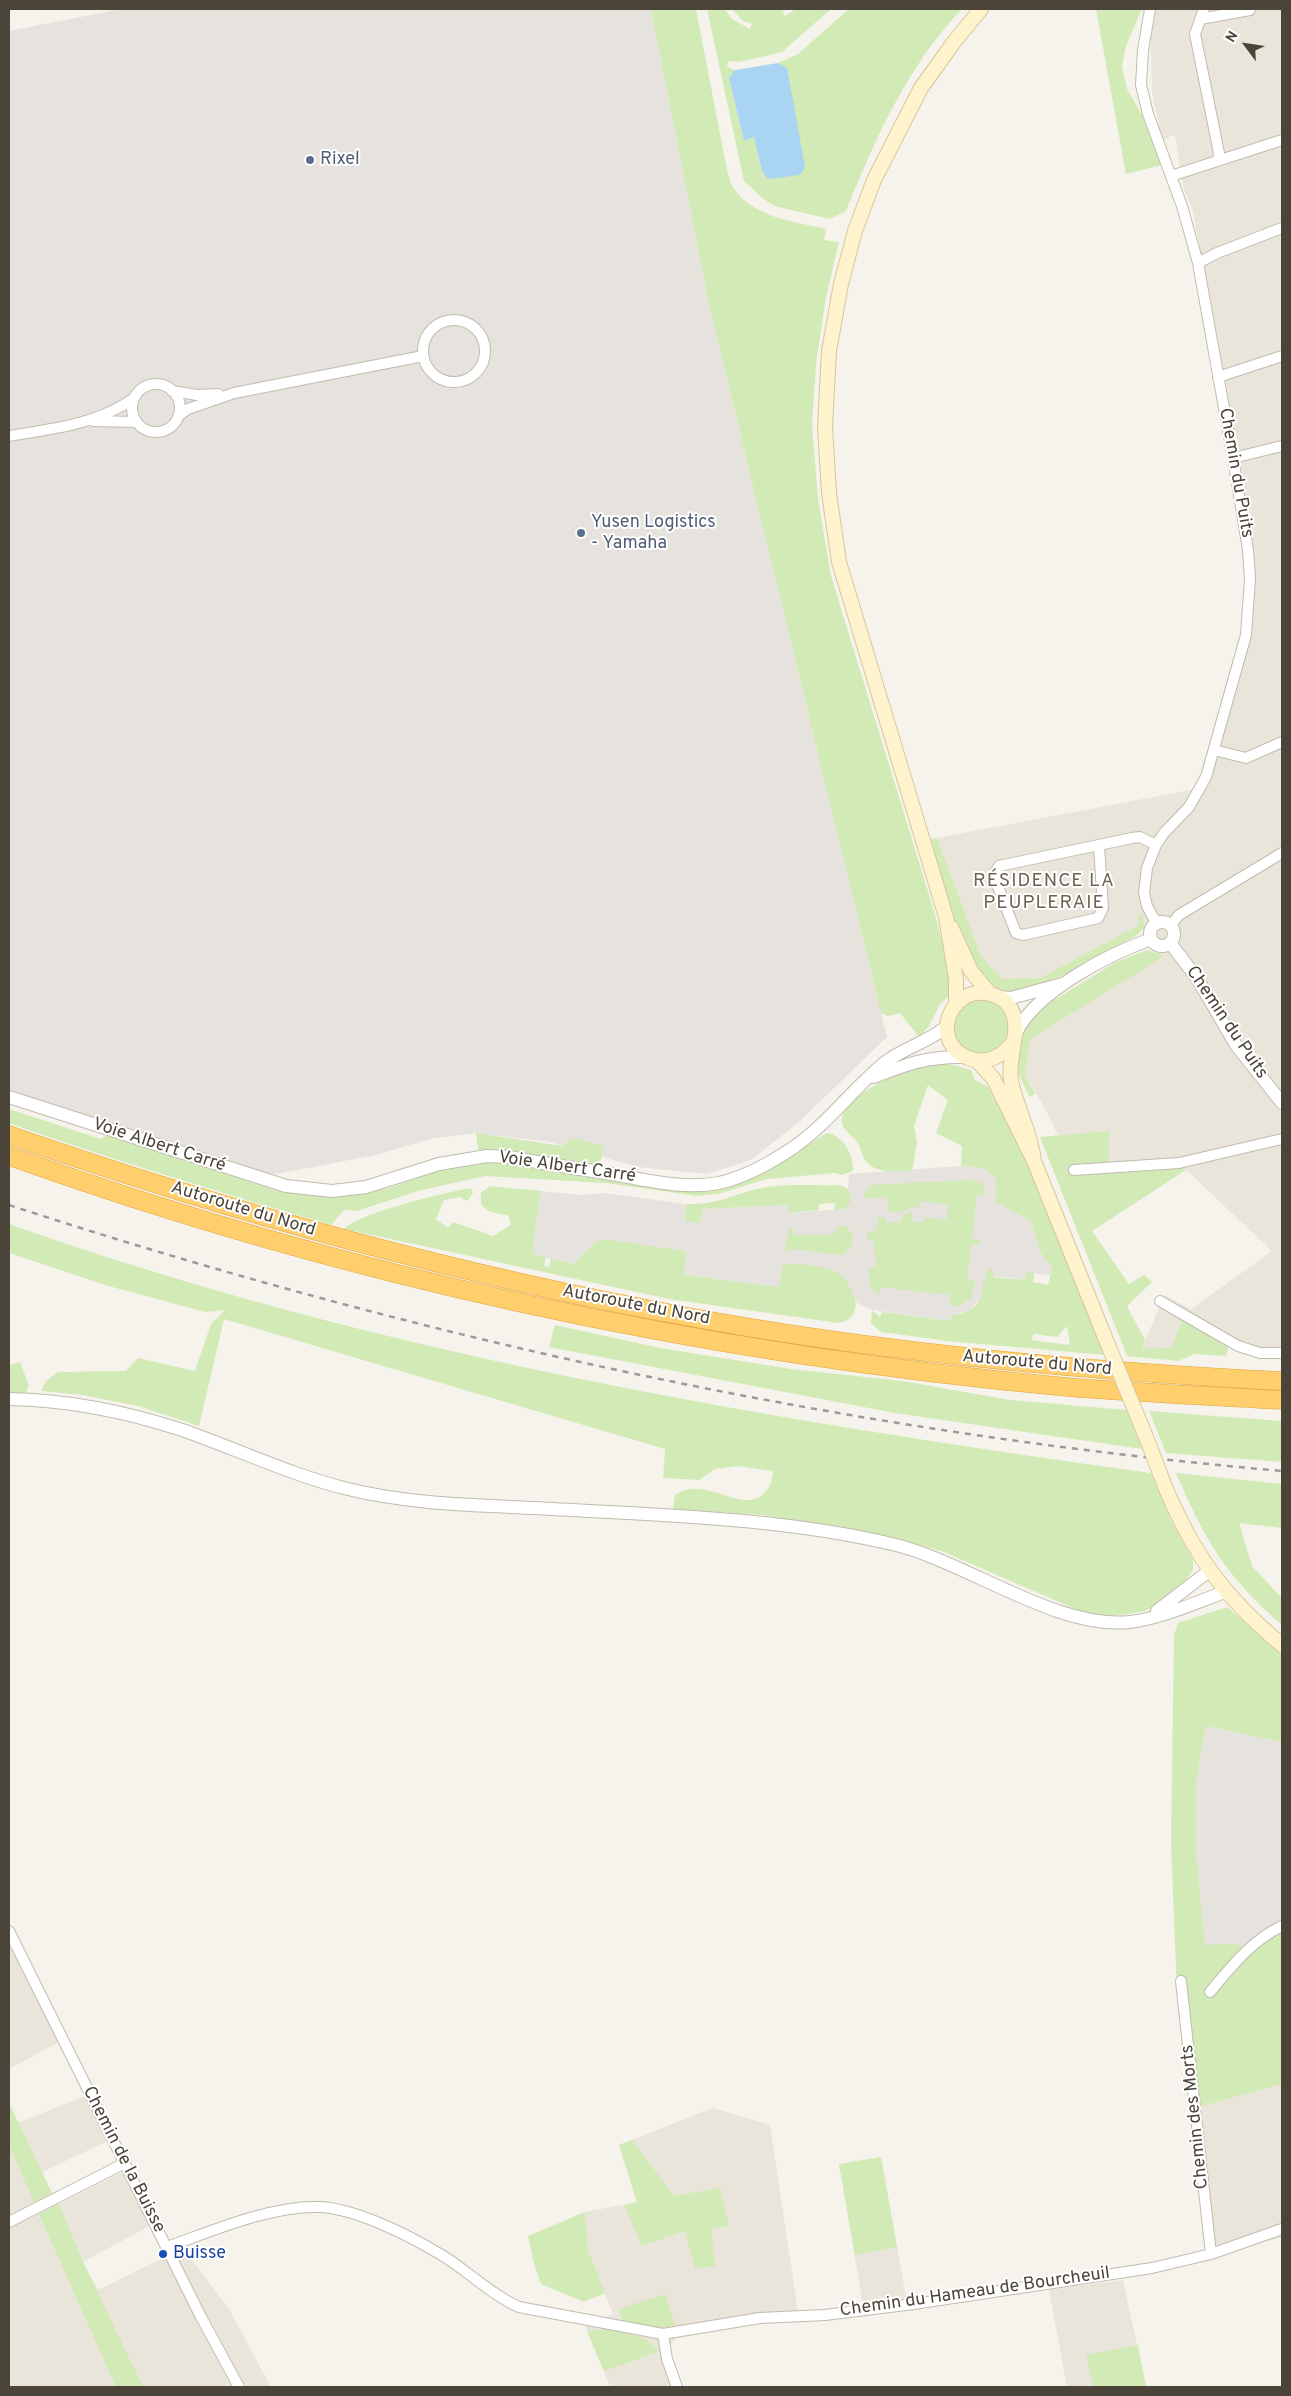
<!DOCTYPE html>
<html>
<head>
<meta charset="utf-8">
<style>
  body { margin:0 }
  #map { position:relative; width:1291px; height:2396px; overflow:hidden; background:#f6f3ec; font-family:Overpass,sans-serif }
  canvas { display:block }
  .frame { position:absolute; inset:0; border:10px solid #4b4439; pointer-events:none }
  .north { position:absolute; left:1221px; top:20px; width:50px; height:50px; -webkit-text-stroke:4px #fff; paint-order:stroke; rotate:301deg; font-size:14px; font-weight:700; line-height:20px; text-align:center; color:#4b4439 }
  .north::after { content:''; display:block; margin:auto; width:18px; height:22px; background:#4b4439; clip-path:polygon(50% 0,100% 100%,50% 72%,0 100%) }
</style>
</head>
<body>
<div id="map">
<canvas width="1291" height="2396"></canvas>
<div class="frame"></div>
<div class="north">N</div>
</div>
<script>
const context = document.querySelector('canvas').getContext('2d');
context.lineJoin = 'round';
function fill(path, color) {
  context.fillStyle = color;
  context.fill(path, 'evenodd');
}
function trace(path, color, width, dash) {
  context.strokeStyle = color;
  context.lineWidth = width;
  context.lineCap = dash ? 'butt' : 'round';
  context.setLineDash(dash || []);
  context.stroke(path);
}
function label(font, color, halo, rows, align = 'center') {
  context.font = font + ' Overpass,sans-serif';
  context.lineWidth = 4;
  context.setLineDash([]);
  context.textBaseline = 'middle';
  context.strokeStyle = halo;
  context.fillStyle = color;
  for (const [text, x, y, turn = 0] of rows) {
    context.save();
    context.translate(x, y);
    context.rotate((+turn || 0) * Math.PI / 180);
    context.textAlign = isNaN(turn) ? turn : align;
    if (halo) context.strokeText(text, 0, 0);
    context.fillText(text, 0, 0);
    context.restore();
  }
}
fill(new Path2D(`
  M 1150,9 L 1282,9 L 1282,1353 L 1260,1353 L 1183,1319 L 1171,1349 L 1142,1349 L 1164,1295 L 1191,1309 L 1272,1251 L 1179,1163 L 1074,1170 L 1049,1116 L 1025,1074 L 1029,1039 L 1162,957 L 1140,925 L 1040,978 L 1002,979 L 981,956 L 937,838 L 1201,788 L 1246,635 L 1250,579 L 1198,263 L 1201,254 L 1193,211 L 1183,186 L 1175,135 L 1162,140 L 1152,91 Z
  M 9,1945 L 59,2042 L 9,2069 Z
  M 1282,2084 L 1282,2237 L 1207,2259 L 1199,2107 Z
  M 85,2096 L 108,2141 L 42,2172 L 52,2193 L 59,2204 L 123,2172 L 151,2225 L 83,2262 L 98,2290 L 183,2248 L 229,2309 L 271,2387 L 9,2387 L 9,2103 L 17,2123 Z
  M 713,2108 L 770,2125 L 798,2312 L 863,2305 L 839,2164 L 881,2157 L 908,2308 L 765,2322 L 676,2337 L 668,2349 L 681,2387 L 610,2387 L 585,2325 L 613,2314 L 588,2250 L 585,2212 L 637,2202 L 619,2145 Z
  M 1123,2280 L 1146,2387 L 1067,2387 L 1049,2290 Z`), '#eae5da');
fill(new Path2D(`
  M 121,9 L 651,9 L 709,305 L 887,1037 L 799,1122 L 751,1160 L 707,1174 L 638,1167 L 550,1142 L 476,1133 L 430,1139 L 376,1155 L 271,1175 L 9,1091 L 9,31 Z
  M 961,1166 L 983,1168 L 996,1179 L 996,1202 L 1031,1220 L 1040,1252 L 1052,1267 L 1050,1275 L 1027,1273 L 1025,1280 L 986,1275 L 981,1298 L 969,1311 L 951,1315 L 950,1321 L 872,1310 L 857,1303 L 851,1290 L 836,1271 L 830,1269 L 789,1264 L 779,1287 L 684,1275 L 686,1255 L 593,1244 L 574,1264 L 532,1255 L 541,1191 L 581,1195 L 604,1193 L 686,1204 L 685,1221 L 700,1222 L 702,1209 L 787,1205 L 788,1213 L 845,1209 L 851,1194 L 848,1189 L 849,1174 Z
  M 1206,1726 L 1282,1742 L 1282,1933 L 1271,1938 L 1251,1954 L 1205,1945 L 1196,1850 L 1196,1782 Z`), '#e6e2dd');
fill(new Path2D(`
  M 651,9 L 696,9 L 726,165 C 728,172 729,181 733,187 C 753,218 793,221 826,229 L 824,240 L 839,242 L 826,297 L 816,364 L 812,424 L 818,499 L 831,576 L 934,911 L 952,979 L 953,993 L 940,1004 L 929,1026 L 919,1037 L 900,1013 L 888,1016 L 881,1013 L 709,305 Z
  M 707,9 L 725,9 L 732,19 L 750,29 L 752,24 L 743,21 L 732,9 L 782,9 L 785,16 L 796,9 L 831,9 L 782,52 L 739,62 L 728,61 L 727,67 L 735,70 L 729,78 L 744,141 L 754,137 L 762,171 L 787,68 L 778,63 L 798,54 L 849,9 L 962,9 C 908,65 875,139 846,211 L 830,219 L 774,206 L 761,197 L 744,181 Z
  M 1096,9 L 1142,9 L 1126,46 L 1122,66 L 1127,89 L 1141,113 L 1162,165 L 1126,174 Z
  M 937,838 L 981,956 L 1002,979 L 1040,978 L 1139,925 L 1138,916 L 1142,915 L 1145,927 L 1137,935 C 1101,956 1067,976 1028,989 C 1023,991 1016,995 1010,994 C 961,986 943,879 931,839 Z
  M 1147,950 L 1160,954 L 1163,957 L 1030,1039 L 1025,1074 L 1035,1094 L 1030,1097 L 1017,1072 L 1017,1053 L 1028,1018 L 1041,1008 L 1116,962 Z
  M954 1027a27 27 0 1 1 54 0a27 27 0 1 1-54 0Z
  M 945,1063 L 971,1070 L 975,1080 L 988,1087 L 1028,1165 L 1105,1355 L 947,1341 L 881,1332 L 871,1323 L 872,1310 L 880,1317 L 882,1312 L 950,1321 L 951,1315 C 993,1312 976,1281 990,1269 L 993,1270 L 993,1277 L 1025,1280 L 1027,1273 L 1034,1272 L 1033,1282 L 1048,1285 L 1052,1267 L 1040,1252 L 1031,1221 L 996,1202 L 996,1179 L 983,1168 L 961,1166 L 962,1146 L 936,1133 L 948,1100 L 928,1085 L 914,1126 L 917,1143 L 912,1171 C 896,1171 877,1175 866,1161 C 862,1156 861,1149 858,1144 C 854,1136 844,1132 842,1123 C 837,1097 903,1071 922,1066 C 929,1064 938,1064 945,1063 ZM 1067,1326 L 1070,1345 L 1031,1340 L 1034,1334 L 1057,1337 Z
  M 9,1109 L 101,1139 L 109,1134 L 277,1191 L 308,1195 L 325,1196 L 360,1194 L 389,1188 L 446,1168 L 480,1164 L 476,1133 L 562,1146 L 573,1138 L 604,1146 L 597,1175 L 708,1189 L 795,1152 L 827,1133 C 843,1135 854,1155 853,1171 L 842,1175 L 835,1173 L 767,1179 L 718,1194 L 697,1196 L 606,1183 L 485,1176 L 418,1191 L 357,1211 L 344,1210 L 331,1225 C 223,1193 115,1161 9,1123 Z
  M 1109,1131 L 1109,1173 L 1182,1166 L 1186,1170 L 1092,1231 L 1129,1284 L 1144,1275 L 1152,1282 L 1127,1306 L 1145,1340 L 1142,1349 L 1171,1348 L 1183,1319 L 1229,1345 L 1226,1356 L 1195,1354 L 1178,1361 L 1127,1356 L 1040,1137 Z
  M 971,1180 L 983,1184 L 986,1195 L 977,1195 L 972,1239 L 980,1240 L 980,1245 L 971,1244 L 967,1279 L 976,1280 L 971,1298 L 958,1306 L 950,1305 L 951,1295 L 880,1287 L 879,1295 C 868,1287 869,1280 869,1267 L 876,1266 L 874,1240 L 867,1240 L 867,1231 L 876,1231 L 878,1217 L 885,1217 L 886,1223 L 902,1222 L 902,1216 L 912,1211 L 912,1221 L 924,1222 L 925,1217 L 946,1220 L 948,1205 L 920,1201 L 919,1208 L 913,1207 L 902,1212 L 888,1212 L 887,1197 L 864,1198 L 864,1194 L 871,1185 Z
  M 839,1185 C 848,1187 851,1192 851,1200 L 845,1209 L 835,1210 L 835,1203 L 819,1204 L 819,1210 L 788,1213 L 787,1205 L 702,1209 L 700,1223 L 685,1221 L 686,1204 C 719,1205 732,1194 762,1188 C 786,1183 815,1186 839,1185 Z
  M 490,1186 L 541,1191 L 532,1254 L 546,1257 L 544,1266 L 549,1267 L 551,1259 L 574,1264 L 593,1244 L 602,1239 L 685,1251 L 686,1255 L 684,1275 L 779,1287 L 783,1265 C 793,1262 828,1266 837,1272 C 854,1285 868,1317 839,1323 L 669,1299 L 344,1229 C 361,1212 444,1193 471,1188 L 473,1193 L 467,1201 L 460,1197 L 444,1200 L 436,1219 L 448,1228 L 453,1222 L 493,1236 L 511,1225 L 508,1215 C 498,1214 488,1213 481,1204 L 481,1193 Z
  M 9,1224 C 375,1354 767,1420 1151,1473 L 1171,1520 L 1193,1560 L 1193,1570 L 1182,1586 L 1157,1605 L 1144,1611 L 1129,1614 L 1108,1616 L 1082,1612 L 944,1552 L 897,1538 L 762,1515 L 673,1509 L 675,1495 C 699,1479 722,1499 747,1500 C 763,1501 773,1485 773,1471 L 737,1466 L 715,1469 L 699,1480 L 663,1478 L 665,1449 L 224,1319 L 199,1426 L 138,1406 L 82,1395 L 41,1391 L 46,1381 L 58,1372 L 126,1371 L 138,1358 L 195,1371 L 211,1324 L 225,1310 L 205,1312 L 105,1285 L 9,1253 Z
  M 838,1226 L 846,1226 L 853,1234 L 851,1249 L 841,1255 L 795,1249 L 789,1252 L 785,1251 L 789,1228 L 793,1229 L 793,1235 L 833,1235 Z
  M 555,1325 L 660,1348 L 791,1369 L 902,1381 L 1010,1400 L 1127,1410 L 1142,1449 L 895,1413 L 549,1347 Z
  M 20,1362 L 29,1386 L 24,1395 L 9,1395 L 9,1365 Z
  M 1149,1411 L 1282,1421 L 1282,1462 L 1166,1453 Z
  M 1176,1473 L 1282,1484 L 1282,1528 L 1239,1523 L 1252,1566 L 1282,1598 L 1282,1625 C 1226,1576 1205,1541 1176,1473 Z
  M 1227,1607 L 1282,1655 L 1282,1742 L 1206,1726 L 1196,1782 L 1196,1850 L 1205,1945 L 1236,1943 L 1251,1954 L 1271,1938 L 1282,1933 L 1282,2084 L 1199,2107 L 1189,2008 L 1177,1993 L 1171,1843 L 1174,1635 L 1178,1623 Z
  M 9,2103 L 52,2193 L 34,2202 L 9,2145 Z
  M 632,2140 L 674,2196 L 720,2188 L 729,2226 L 711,2228 L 715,2266 L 695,2268 L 685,2231 L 642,2246 L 624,2205 L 637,2202 L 619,2145 Z
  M 881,2157 L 897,2247 L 855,2255 L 839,2164 Z
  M 59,2204 L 83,2262 L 143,2387 L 116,2387 L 39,2214 Z
  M 585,2212 L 588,2250 L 605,2293 L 584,2302 L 541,2284 L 534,2264 L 528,2236 Z
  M 665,2294 L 675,2325 L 655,2329 L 624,2325 L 619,2309 Z
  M 603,2329 C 622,2333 648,2333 658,2352 L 604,2371 L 587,2332 Z
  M 1138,2345 L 1146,2387 L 1093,2387 L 1086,2355 Z`), '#d2eab5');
fill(new Path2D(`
  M 778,63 L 787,68 L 805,167 L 800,175 L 768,179 L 762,171 L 754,137 L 744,141 L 729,78 L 735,70 Z`), '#a9d4f2');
const minor = new Path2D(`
  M 1150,9 L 1143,50 L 1141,85 L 1148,114 L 1182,206 L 1198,263 L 1233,458 L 1248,550 L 1250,579 L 1246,635 L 1206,777 L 1189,807 L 1164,833 L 1156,845 L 1147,868 L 1144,893 L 1147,906 L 1156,923
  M 1204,9 L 1195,34 L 1219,153 L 1218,160
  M 1200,19 L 1250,10
  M 1171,176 L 1282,140
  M 1198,263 L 1217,253 L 1282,228
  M423 351a31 31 0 1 1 62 0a31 31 0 1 1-62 0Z
  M 1218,377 L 1282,356
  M132 408a24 24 0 1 1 48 0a24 24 0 1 1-48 0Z
  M 172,391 L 197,395 L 218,394
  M 178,416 L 188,409 L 234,393 L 423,356
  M 93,421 L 137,422
  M 9,436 C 51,429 99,424 134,398
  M 1233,458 L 1282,446
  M 1214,750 L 1246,758 L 1282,742
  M 1099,845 L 1103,908 L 1098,918 L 1023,935 L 1016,933 L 995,879 L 995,873 L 999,866 L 1132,838 L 1140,837 L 1156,845
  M 1171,925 L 1179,915 L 1282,853
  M 1074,1170 L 1179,1163 L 1282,1139
  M 1160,1301 L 1238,1346 L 1260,1353 L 1282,1353
  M 9,1931 L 200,2315 L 239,2387
  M 1181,1981 L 1211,2254
  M 1210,1992 C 1232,1966 1251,1941 1282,1926
  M 9,2222 L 125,2163
  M 167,2247 C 212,2231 272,2205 320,2207 C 357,2209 408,2235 440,2254 C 467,2270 490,2294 519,2307 L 663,2334 L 760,2318 L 825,2315 L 914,2304 L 1152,2268 L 1211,2254 L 1282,2229
  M 663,2334 L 667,2359 L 677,2387`);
const tertiary = new Path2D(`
  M1150 934a12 12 0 1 1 24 0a12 12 0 1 1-24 0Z
  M 1170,943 L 1197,978 L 1236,1045 L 1282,1103
  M 997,997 L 1011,998 L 1062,984
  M 1016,1033 C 1035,992 1109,954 1151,939
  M 874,1077 C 907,1064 928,1056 965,1057
  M 9,1097 L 286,1186 L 332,1191 L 366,1187 L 439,1164 L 487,1156 L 509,1157 C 541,1163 574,1168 606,1173 C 642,1179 683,1190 719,1183 C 745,1177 772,1162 794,1147 C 827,1124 852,1090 883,1064 C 902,1048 928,1043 947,1026
  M 9,1399 C 67,1400 127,1412 182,1430 C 237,1449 291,1475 348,1489 C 409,1504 473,1505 535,1508 C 655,1515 775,1517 892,1544 C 966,1561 1056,1630 1130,1622 C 1162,1618 1194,1603 1225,1592
  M 1157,1611 L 1209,1571`);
const secondary = new Path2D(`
  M 951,927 L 971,971 L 990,994
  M 956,1005 L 956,979 L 946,917 L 839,562 L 829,493 L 825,427 L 829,351 L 841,284 L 855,231 L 874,180 L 921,88 L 954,42 L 981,9
  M 1013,1042 C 985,1082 930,1050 952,1010 C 957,1001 966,995 976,993 C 985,992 994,994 1002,999 C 1029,1019 1006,1054 1011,1081 C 1017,1109 1031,1133 1034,1161
  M 977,1061 L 993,1078 L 1034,1161 L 1104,1335
  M 1139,1420 L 1148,1442
  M 1164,1484 C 1193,1554 1224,1597 1282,1645`);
const motorway = new Path2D(`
  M 9,1135 C 230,1212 454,1274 684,1316 C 882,1353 1082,1371 1282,1381
  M 9,1156 C 350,1278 706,1354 1067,1387 C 1138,1393 1210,1396 1282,1400`);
trace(minor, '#c2bbae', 12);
trace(tertiary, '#c2bbae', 14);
trace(secondary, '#d6c79b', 16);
trace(motorway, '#e0a43c', 19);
trace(minor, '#fff', 10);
trace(tertiary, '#fff', 12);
trace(secondary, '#fff3cd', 14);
trace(motorway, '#ffcf6e', 18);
trace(new Path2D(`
  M 9,1205 C 422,1340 848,1433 1282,1471`), '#9a9a9a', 2.5, [6, 6]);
const secondaryBridge = new Path2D(`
  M 1104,1335 L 1139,1420
  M 1148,1442 L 1164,1484`);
trace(secondaryBridge, '#d6c79b', 16, []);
trace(secondaryBridge, '#fff3cd', 14);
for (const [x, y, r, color] of [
  [310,160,5,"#5c6f8a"],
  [581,533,5,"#5c6f8a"],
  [163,2254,5,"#1a4fb4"]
]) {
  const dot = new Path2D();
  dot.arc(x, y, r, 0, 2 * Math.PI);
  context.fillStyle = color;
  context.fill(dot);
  trace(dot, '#fff', 2);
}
label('18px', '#4e5e75', '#fff', [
  ["Rixel",320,160],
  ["Yusen Logistics",591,523],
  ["- Yamaha",591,544]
], 'left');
label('18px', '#4b4439', '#fff', [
  ["Chemin du Puits",1235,473,80],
  ["Chemin du Puits",1226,1023,56],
  ["Voie Albert Carré",159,1146,18],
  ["Voie Albert Carré",567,1168,8],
  ["Autoroute du Nord",243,1210,17],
  ["Autoroute du Nord",636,1306,11],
  ["Autoroute du Nord",1037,1364,5],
  ["Chemin des Morts",1196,2117,-96],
  ["Chemin de la Buisse",123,2160,63],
  ["Chemin du Hameau de Bourcheuil",975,2293,-8]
]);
label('18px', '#164399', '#fff', [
  ["Buisse",173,2254]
], 'left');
context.letterSpacing = '1px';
label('19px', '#6e6250', '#fff', [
  ["RÉSIDENCE LA",1044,882],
  ["PEUPLERAIE",1044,904]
]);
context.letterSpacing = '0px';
</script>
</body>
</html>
